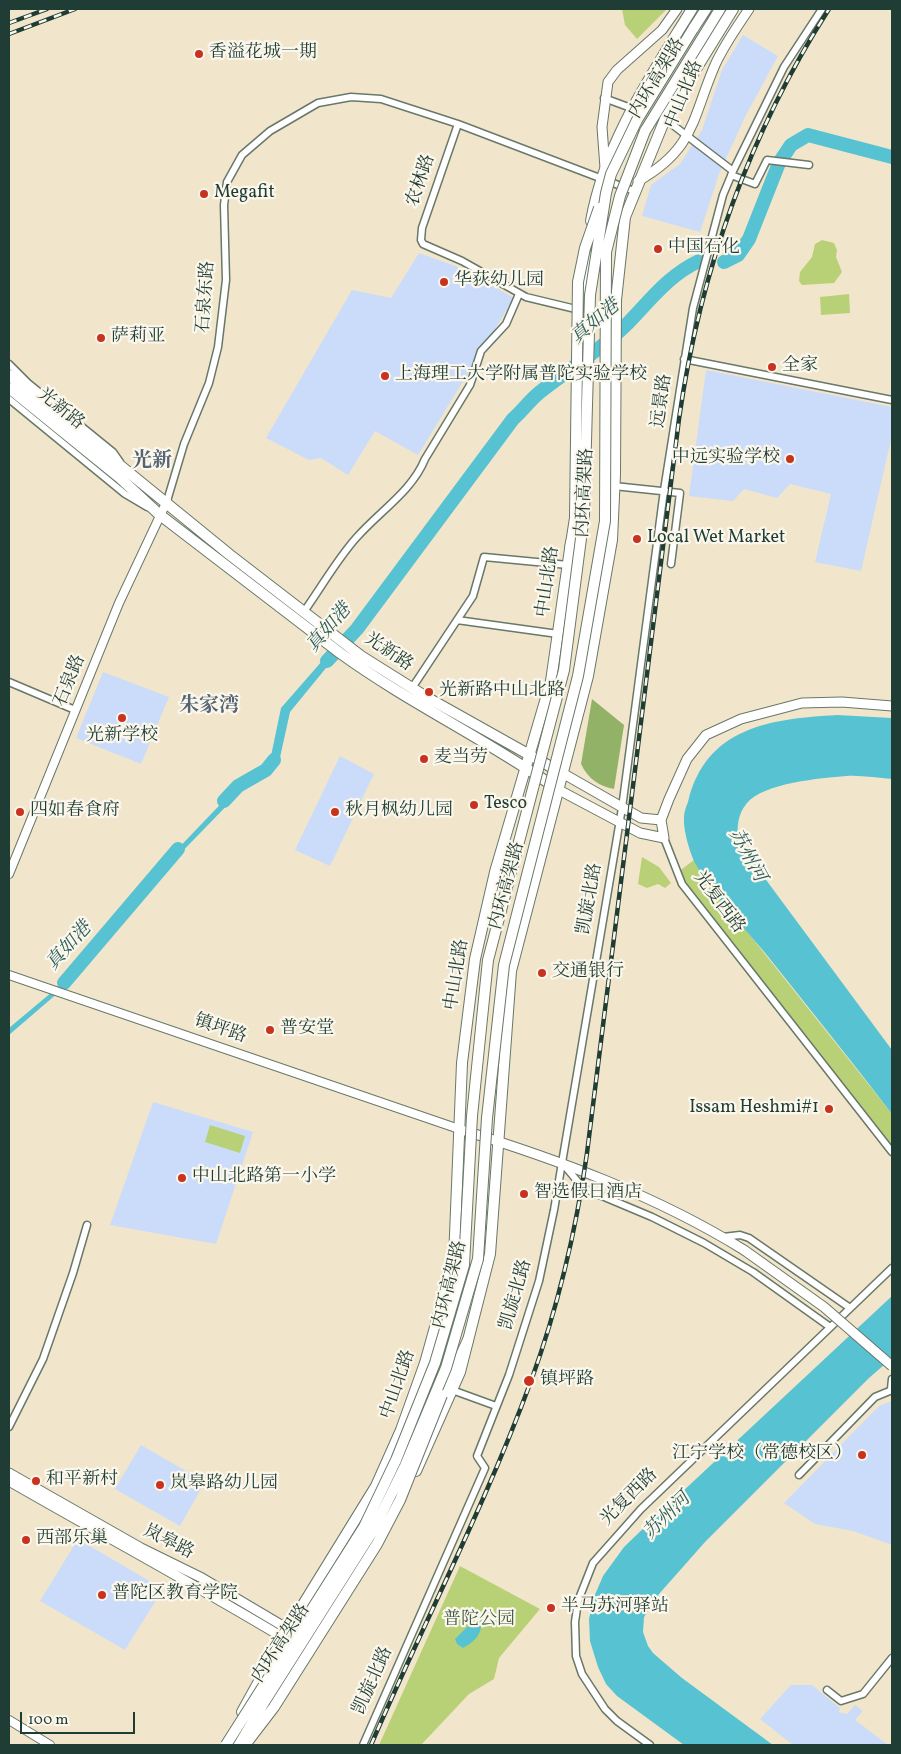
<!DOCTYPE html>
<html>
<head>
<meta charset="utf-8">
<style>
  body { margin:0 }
  #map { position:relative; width:901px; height:1754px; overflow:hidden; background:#f1e6cb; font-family:Vollkorn,serif }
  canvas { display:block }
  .frame { position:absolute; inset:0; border:10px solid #1f3d34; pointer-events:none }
  .scale { position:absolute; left:20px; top:1712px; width:115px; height:22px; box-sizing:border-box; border:2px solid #1f3d34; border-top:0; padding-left:6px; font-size:15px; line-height:18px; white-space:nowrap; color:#1f3d34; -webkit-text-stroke:4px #fbf7ec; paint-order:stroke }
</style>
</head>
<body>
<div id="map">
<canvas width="901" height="1754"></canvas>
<div class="frame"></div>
<div class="scale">100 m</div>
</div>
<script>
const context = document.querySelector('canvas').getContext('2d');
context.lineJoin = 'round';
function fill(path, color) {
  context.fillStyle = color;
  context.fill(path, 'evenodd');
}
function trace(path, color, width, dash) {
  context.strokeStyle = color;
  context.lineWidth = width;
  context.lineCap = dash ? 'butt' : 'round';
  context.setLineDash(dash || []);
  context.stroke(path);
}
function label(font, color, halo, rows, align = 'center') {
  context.font = font + ' Vollkorn,"Noto Serif SC",serif';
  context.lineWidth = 4.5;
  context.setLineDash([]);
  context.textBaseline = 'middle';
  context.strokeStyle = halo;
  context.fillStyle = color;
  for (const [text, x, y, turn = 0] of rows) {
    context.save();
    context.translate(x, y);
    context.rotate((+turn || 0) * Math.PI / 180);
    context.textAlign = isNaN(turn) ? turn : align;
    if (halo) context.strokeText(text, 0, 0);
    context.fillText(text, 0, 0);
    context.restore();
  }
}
fill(new Path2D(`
  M 743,35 L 778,56 L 745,117 L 719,174 L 700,232 L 642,216 L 651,185 L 680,164 L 702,130 L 722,70 Z
  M 419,253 L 458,267 L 514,298 L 418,455 L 375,431 L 348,475 L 321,458 L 309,460 L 266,438 L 352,290 L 391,298 Z
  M 706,370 L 892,407 L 892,435 L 861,571 L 815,562 L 831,494 L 790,484 L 777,498 L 744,489 L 733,501 L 689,496 Z
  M 103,672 L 169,697 L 141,764 L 76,738 Z
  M 340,756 L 374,774 L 330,866 L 295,850 Z
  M 153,1102 L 253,1132 L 216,1244 L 110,1225 Z
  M 892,1401 L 892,1545 L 853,1531 L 815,1524 L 784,1503 L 879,1406 Z
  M 141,1445 L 205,1482 L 180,1526 L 115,1489 Z
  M 78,1539 L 163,1589 L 125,1650 L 40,1601 Z
  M 791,1685 L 812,1685 L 840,1708 L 839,1712 L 847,1714 L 855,1705 L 863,1711 L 855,1720 L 888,1745 L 793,1745 L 760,1719 Z`), '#cadcf9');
fill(new Path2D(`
  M 622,9 L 667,9 L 637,39 L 625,25 Z
  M 822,240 L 834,243 L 837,250 L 836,257 L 842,272 L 834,283 L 802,285 L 799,281 L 800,272 L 812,257 L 815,244 Z
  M 849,294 L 850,313 L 821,315 L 820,297 Z
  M 642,857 L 659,867 L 671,883 L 665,888 L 658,884 L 647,888 L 638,884 Z
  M 694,860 L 722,900 L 892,1114 L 892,1147 L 678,872 Z
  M 210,1125 L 245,1136 L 240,1153 L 205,1142 Z
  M 460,1566 L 540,1609 L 499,1658 L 494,1679 L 469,1694 L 421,1745 L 379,1745 Z`), '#b9d176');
fill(new Path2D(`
  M 592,699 L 624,725 L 614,789 C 599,786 588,779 581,764 Z`), '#92b367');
fill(new Path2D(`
  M 329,653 L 335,657 L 290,712 L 279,762 L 269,775 L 241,791 L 172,862 L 81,973 L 9,1035 L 9,1028 L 77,971 L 169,858 L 235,789 L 261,773 L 271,756 L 281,708 Z
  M 837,715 L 892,718 L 892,779 C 877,778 861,775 846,776 C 822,778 763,783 747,803 C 737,815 737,827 738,842 L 892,1050 L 892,1114 C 851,1060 808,1007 766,954 C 742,925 711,893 694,861 C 689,850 683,829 684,817 C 684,812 686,807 688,802 C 706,727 770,719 837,715 Z
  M 892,1296 L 892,1358 L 869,1378 L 705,1542 L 659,1594 L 644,1617 L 643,1632 L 648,1646 L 653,1653 L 682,1678 L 773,1745 L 684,1745 L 617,1696 L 606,1684 L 598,1667 L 590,1641 L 589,1619 L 594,1597 L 603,1576 L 624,1547 L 652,1520 Z
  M 481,1620 C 483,1634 474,1642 463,1648 L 457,1644 L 455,1639 L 470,1624 Z`), '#57c2d1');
trace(new Path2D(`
  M 724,262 L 738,255 L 749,239 L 779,163 L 791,145 L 808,135 L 892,157
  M 327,661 L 357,629 L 513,419 C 522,411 530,400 540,392 C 568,370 599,351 625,326 C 649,302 667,276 699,261
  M 224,801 L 238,786 L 266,770 L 274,760
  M 64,983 L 178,849`), '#57c2d1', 14);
const minor = new Path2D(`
  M 604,98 L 631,108
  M 665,119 L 733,171
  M 458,124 L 422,228 L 421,240 L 423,244 L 462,261 L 526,297 L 580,310
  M 731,175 L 755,184 L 767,160 L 809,165
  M 684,359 L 892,400
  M 9,364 L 28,383 L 113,452 L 120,462
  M 9,399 L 125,494 L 147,507
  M 614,486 L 680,493 L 671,564
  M 167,501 L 184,444 L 209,383 L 218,347 L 226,280 L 224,205 L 227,182 L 242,155 L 270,131 L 318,103 L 351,97 L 381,99 L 458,124 L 634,191
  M 303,613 C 321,588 337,559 357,537 C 380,511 412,491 425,459 L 470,385 L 481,351 L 506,324 L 519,294
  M 457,620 L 558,634
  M 9,682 L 75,710
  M 412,688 L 473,596 L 484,557 L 568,565
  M 664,838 L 682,884 L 892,1152
  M 564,1165 L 583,1188 L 652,1217 L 704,1243 L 753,1272 L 830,1327
  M 723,1237 L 740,1235 L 749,1238 L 850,1308
  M 891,1389 L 892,1379
  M 452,1390 L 496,1406
  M 9,1427 L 43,1359 L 73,1273 L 87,1225
  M 799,1475 L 875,1397 L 892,1390
  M 827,1690 L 841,1701 L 863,1694 L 892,1658
  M 363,1745 L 485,1468 L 477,1456 L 509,1375 L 539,1281 L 554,1210 L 622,808 L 664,490 L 693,308 L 723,195 L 733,171 L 784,67 L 822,9
  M 650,1745 L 617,1721 L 605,1709 L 582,1674 L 576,1656 L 575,1622 L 578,1601 L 593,1563 L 641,1509 L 892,1268`);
const tertiary = new Path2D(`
  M 9,874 L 119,603 L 167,501
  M 9,975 L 459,1129
  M 9,1720 L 50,1745`);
const secondary = new Path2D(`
  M 605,168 L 602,127 L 608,82 L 617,70 L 662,30 L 677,9
  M 638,181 C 695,149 692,118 715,65 C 724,45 737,27 749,9
  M 564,774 L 641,818 L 661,820
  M 559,790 L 640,833 L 664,838 L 661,820 L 669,799 L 687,759 L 706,735 L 741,719 L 802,703 L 842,702 L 892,706
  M 459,1129 C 559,1160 655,1195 744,1250
  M 9,1473 L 141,1548 L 202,1578 L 293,1632
  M 9,1481 C 108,1538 209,1592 307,1652`);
const primary = new Path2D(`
  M 591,221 C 605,142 651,76 692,9
  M 582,348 L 587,255
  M 9,375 L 230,555 L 361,656 L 428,698 L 560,772
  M 9,388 L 120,478 L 160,515 L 340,653 C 409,703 486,739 556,788
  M 416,1471 L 460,1372 L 490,1254 L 511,971 L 588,676 L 612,540 L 615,474 L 616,300 L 625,217 L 665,119 L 733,9
  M 242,1712 L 288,1629 L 376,1486 L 401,1430 L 425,1363 L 454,1259 L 462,1063 L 475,959 L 495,872 L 551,681 L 571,542`);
const trunk = new Path2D(`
  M 693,29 L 706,9
  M 645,131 L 720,9
  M 570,550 L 575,518
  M 444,1391 L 468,1340`);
trace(minor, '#687869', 9);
trace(tertiary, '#687869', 10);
trace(secondary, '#687869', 11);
trace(primary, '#687869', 12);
trace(trunk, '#687869', 12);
trace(minor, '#fff', 6);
trace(tertiary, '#fff', 8);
trace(secondary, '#fff', 9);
trace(primary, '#fff', 10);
trace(trunk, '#fff', 10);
const rail = new Path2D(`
  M 9,23 L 47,9
  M 9,34 L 75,9
  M 371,1745 C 423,1624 485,1506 531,1381 C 558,1307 576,1231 587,1153 L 679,419 C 700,272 749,134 829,9`);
trace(rail, '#1f3d34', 4.5);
trace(rail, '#fbf7ec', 2.5, [8]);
const secondaryBridge = new Path2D(`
  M 744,1250 L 824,1307 L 892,1366`);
const trunkBridge = new Path2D(`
  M 575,518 L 578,282 L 585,248 L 599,208
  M 248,1741 L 274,1707 L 377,1544 L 400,1500 L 442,1395
  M 226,1745 L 364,1527 L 396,1460 L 435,1363 L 464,1265 L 472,1116 L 488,960 L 564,670 L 584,515 L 590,295 L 606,193 L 611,174 L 637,120 L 693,29
  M 239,1745 L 263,1704 L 374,1529 L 405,1466 L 446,1368 L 478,1259 L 487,1118 L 504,965 L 578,676 L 605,521 L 606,252 L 620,196 L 645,131`);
trace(secondaryBridge, '#687869', 11, []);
trace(trunkBridge, '#687869', 12, []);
trace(secondaryBridge, '#fff', 9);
trace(trunkBridge, '#fff', 10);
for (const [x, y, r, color] of [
  [199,54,5,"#c8321e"],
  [204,194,5,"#c8321e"],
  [658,249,5,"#c8321e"],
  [444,282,5,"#c8321e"],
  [101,338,5,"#c8321e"],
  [772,367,5,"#c8321e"],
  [385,376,5,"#c8321e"],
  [790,459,5,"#c8321e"],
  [637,539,5,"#c8321e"],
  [429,692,5,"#c8321e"],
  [122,718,5,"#c8321e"],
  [424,759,5,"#c8321e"],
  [474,805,5,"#c8321e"],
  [20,812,5,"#c8321e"],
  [335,812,5,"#c8321e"],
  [542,973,5,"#c8321e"],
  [270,1030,5,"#c8321e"],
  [829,1109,5,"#c8321e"],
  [182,1178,5,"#c8321e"],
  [524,1194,5,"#c8321e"],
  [529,1381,6,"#c8321e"],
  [862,1455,5,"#c8321e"],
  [36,1481,5,"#c8321e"],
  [160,1485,5,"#c8321e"],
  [26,1540,5,"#c8321e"],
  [102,1595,5,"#c8321e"],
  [551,1608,5,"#c8321e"]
]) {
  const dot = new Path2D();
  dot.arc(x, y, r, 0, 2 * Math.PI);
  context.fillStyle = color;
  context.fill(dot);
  trace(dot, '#fbf7ec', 2);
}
label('18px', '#1f3d34', '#fbf7ec', [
  ["香溢花城一期",209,54],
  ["Megafit",214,194],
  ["中国石化",668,249],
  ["华荻幼儿园",454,282],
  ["萨莉亚",111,338],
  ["全家",782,367],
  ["上海理工大学附属普陀实验学校",395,376],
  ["中远实验学校",780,459,"right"],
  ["Local Wet Market",647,539],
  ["光新路中山北路",439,692],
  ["光新学校",122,737,"center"],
  ["麦当劳",434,759],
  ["Tesco",484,805],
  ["四如春食府",30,812],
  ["秋月枫幼儿园",345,812],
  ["交通银行",552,973],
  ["普安堂",280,1030],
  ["Issam Heshmi#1",819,1109,"right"],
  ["中山北路第一小学",192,1178],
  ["智选假日酒店",534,1194],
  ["镇坪路",540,1381],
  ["江宁学校（常德校区）",852,1455,"right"],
  ["和平新村",46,1481],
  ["岚皋路幼儿园",170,1485],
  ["西部乐巢",36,1540],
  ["普陀区教育学院",112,1595],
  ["半马苏河驿站",561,1608]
], 'left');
label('18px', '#1f3d34', '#fbf7ec', [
  ["内环高架路",658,79,-59],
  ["中山北路",685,95,-68],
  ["农林路",422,181,-71],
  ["石泉东路",207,297,-86],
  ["远景路",663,401,-82],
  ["光新路",60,410,39],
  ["内环高架路",586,493,-87],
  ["中山北路",549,582,-82],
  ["光新路",388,653,34],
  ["石泉路",71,681,-68],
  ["内环高架路",508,886,-75],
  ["凯旋北路",591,899,-80],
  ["光复西路",718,903,53],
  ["中山北路",458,975,-81],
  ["镇坪路",220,1030,19],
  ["内环高架路",451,1285,-76],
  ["凯旋北路",517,1295,-74],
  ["中山北路",399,1385,-71],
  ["光复西路",630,1498,-45],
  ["岚皋路",168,1543,27],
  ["内环高架路",282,1644,-57],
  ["凯旋北路",374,1681,-66]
]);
label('18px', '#3e5b41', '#fbf7ec', [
  ["普陀公园",479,1621]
]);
label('italic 19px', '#2d5e5b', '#fbf7ec', [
  ["真如港",596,323,-40],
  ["真如港",330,629,-49],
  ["苏州河",746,856,61],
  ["真如港",70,947,-48],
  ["苏州河",668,1517,-45]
]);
label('bold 20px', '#546571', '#fbf7ec', [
  ["光新",152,462],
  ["朱家湾",209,707]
]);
</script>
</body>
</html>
